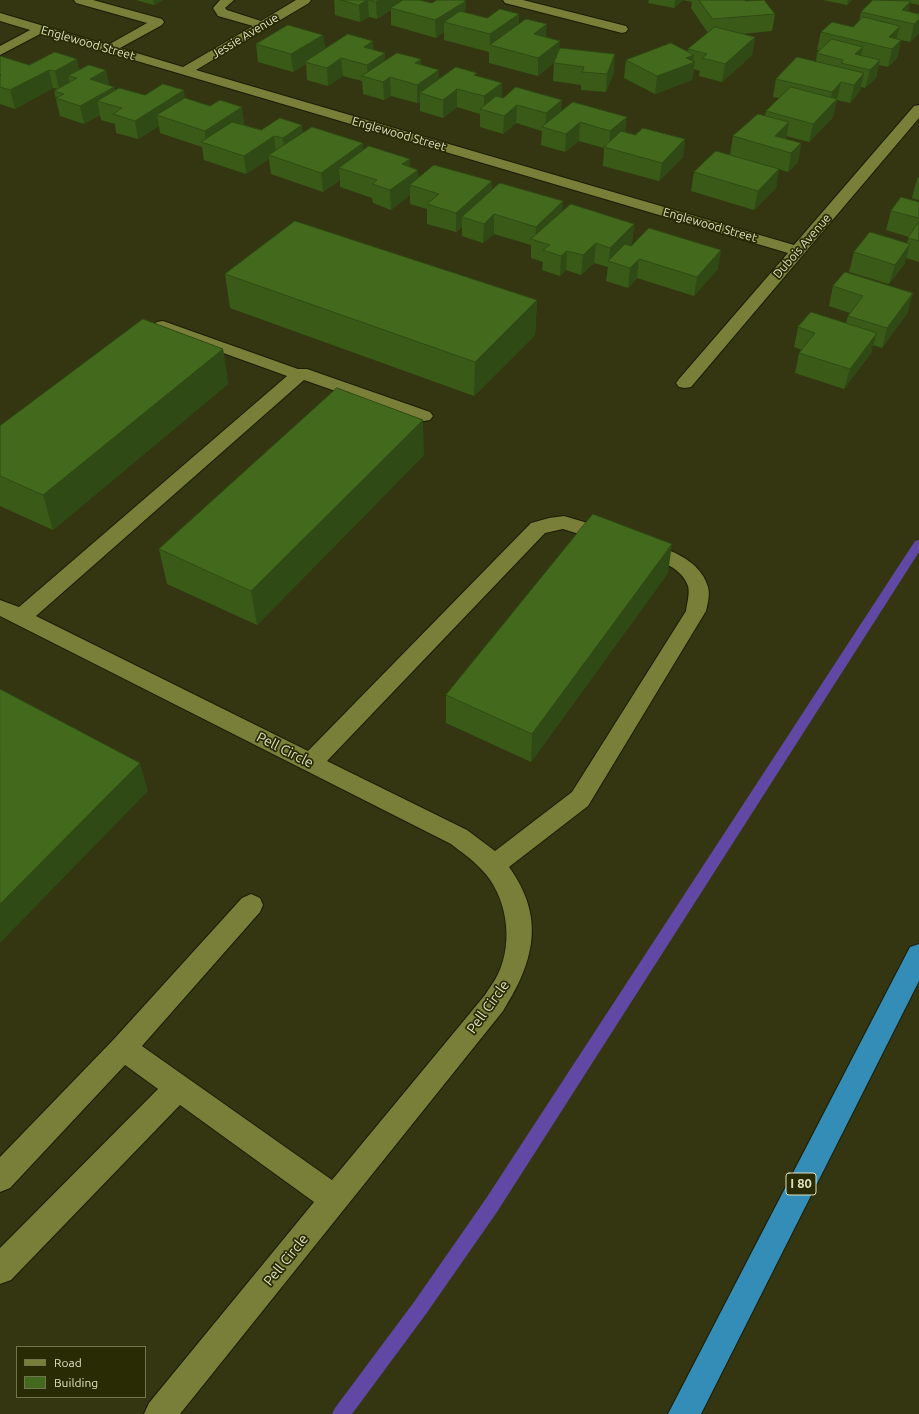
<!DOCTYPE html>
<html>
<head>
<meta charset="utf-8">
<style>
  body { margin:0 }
  #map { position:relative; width:919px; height:1414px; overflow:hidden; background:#333610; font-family:Ubuntu,sans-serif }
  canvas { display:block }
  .legend { position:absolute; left:16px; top:1346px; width:130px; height:52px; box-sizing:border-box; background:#292b05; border:1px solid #71744f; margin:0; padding:5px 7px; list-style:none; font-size:12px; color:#dee1be }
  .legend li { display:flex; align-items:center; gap:8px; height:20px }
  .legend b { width:20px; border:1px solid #71744f }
</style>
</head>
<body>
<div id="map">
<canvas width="919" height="1414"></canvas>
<ul class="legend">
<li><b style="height:5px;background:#797e38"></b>Road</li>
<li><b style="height:11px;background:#436a1c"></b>Building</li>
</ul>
</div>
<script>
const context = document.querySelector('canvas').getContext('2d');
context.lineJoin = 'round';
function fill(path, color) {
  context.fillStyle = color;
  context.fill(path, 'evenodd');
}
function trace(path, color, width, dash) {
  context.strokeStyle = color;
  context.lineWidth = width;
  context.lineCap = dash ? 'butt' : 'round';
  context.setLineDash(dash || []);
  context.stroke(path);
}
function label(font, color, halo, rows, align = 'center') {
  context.font = font + ' Ubuntu,sans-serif';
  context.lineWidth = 3.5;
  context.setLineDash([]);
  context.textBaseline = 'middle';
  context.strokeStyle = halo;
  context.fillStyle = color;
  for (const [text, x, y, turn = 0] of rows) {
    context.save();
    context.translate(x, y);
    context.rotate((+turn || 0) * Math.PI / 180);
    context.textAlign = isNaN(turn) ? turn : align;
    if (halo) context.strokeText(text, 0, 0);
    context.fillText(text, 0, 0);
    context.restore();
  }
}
fill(new Path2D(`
  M 919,540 L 919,552 L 497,1212 L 426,1314 L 352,1414 L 332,1414 L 335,1408 L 414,1302 L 485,1200 L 915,541 Z`), '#6148a5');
const minor = new Path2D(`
  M 74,0 L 93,0 L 162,19 L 164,22 L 162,25 L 120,48 L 183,67 L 253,26 L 218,16 L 213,8 L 220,0 L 234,0 L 225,8 L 227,10 L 261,21 L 296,0 L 311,0 L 309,3 L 196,70 L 794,245 L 914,106 L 919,105 L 919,118 L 691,387 L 685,388 L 679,387 L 676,383 L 679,379 L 788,253 L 42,33 L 0,55 L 0,46 L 30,30 L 0,21 L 0,13 L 108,45 L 147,23 L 76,3 Z
  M 503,0 L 523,0 L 626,26 L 628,29 L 626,32 L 622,33 L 505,3 Z
  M 163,321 L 298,369 L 307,369 L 430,412 L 433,416 L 430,420 L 424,421 L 418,420 L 304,380 L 36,616 L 308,751 L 531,523 L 549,518 L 564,516 L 618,532 L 621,537 L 618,542 L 611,544 L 563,529 L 545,533 L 327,761 L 467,830 L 495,851 L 572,792 L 686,611 C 687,603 690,593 688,586 C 681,565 652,558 634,552 L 631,547 L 634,542 C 644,540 651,543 661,547 C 680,554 702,565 708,587 C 710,594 708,603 706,611 L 588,806 L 509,867 C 546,918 534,962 503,1011 L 180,1414 L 144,1414 L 149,1403 L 314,1202 L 180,1105 L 11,1280 L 0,1284 L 0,1248 L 158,1089 L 125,1065 L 10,1188 L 0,1192 L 0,1157 L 114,1039 L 242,898 L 251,894 L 260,898 L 263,905 L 260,912 L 142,1046 L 332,1180 L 485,995 C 489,988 495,981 498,974 C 514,941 507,895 481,869 C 472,859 461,852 451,844 L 0,616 L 0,600 L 19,607 L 287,376 L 165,332 C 155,340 145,351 132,348 L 130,344 L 132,340 L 157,322 Z`);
const highway = new Path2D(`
  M 919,944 L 919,981 L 701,1414 L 668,1414 L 910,947 Z`);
trace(minor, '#1b1c06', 2);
trace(highway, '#1b1c06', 2);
fill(minor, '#797e38');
fill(highway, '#338db7');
fill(new Path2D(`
  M 136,0 L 163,0 L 154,5 Z
  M 334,0 L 401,0 L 401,1 L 432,3 L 466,1 L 465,13 L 487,18 L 519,24 L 546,38 L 559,50 L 614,72 L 606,92 L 581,90 L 581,85 L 553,81 L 554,63 L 538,76 L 489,63 L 489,52 L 444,40 L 444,32 L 436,38 L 391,25 L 391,10 L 377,19 L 369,17 L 360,22 L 335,15 Z
  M 649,0 L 745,0 L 775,14 L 772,31 L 742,34 L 755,37 L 752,55 L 722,82 L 699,76 L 700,71 L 694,69 L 692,80 L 655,94 L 624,78 L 626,60 L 687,52 L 688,49 L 708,33 L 691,8 L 692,2 L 683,0 L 674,8 L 648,3 Z
  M 823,0 L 852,0 L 847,5 Z
  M 873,0 L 919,0 L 919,5 L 910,3 L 908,12 L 919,14 L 919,33 L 910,42 L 901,40 L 897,58 L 888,67 L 879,65 L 876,78 L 865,88 L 861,87 L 860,91 L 850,103 L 837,100 L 833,117 L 809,142 L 786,136 L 786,139 L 801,143 L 798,162 L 788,172 L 779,169 L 776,188 L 754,210 L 691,191 L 694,172 L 730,155 L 733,136 L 765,116 L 766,111 L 779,98 L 773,97 L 776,79 L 816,61 L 817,53 L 820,51 L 817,50 L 821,32 L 853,27 L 859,21 L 861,12 Z
  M 323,35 L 325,50 L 373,41 L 373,50 L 385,53 L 385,60 L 421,59 L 421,65 L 439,79 L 477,76 L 502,83 L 502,98 L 562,111 L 625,133 L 635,135 L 685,139 L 683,157 L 659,181 L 603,166 L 604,148 L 579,141 L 565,152 L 541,145 L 542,131 L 516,123 L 503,134 L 480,127 L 480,114 L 457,107 L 443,118 L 420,111 L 420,102 L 417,103 L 391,96 L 384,100 L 363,94 L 362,81 L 343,76 L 328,86 L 307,80 L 306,64 L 293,72 L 258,62 L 256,44 Z
  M 0,56 L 29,65 L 79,70 L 106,70 L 109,85 L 114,87 L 115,90 L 145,95 L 185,98 L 210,106 L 242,107 L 244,125 L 261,130 L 303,132 L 364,150 L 410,159 L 410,167 L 419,177 L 492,191 L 562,212 L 634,224 L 632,243 L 630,246 L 718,269 L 694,296 L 637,278 L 628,288 L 606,281 L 608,267 L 594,263 L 581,275 L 566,270 L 560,276 L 542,270 L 543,262 L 531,258 L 531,245 L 494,234 L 483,243 L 462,236 L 462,227 L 456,232 L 427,224 L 427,209 L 410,204 L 410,195 L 391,210 L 373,203 L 372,198 L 340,187 L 340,180 L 323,192 L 271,174 L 269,159 L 246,174 L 204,160 L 202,147 L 160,133 L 159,126 L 138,139 L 116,133 L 115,124 L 101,120 L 100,115 L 84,124 L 60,116 L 54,91 L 58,89 L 53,88 L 15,109 L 0,104 Z
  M 919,176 L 919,200 L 912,198 L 917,179 Z
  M 919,202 L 919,262 L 906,258 L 905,263 L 889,284 L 849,272 L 854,252 L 907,243 L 909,237 L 886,230 L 891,211 Z
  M 845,272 L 908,312 L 882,348 L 873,345 L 871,353 L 844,389 L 795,373 L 799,353 L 802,350 L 794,347 L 798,327 L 846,323 L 848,316 L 850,313 L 829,306 L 833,286 Z
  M 225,274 L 537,300 L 535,335 L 474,396 L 230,308 Z
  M 223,349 L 228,384 L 53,530 L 0,506 L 0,426 Z
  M 424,455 L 257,625 L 167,584 L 159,549 Z
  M 668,573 L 531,762 L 446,723 L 446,695 Z`), '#3a5b18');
fill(new Path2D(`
  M 153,0 L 163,0 L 154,5 Z
  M 368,0 L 369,17 L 360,22 L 359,5 Z
  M 379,0 L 401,0 L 401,4 L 391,8 L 391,10 L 377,19 L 376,2 Z
  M 675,0 L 683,0 L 674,8 Z
  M 848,0 L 852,0 L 847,5 Z
  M 466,1 L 465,18 L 444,22 L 444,32 L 436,38 L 435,20 Z
  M 911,1 L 907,18 L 902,10 Z
  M 519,14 L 519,31 L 490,45 L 490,34 Z
  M 919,19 L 919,33 L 910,42 L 914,24 Z
  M 547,24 L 546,42 L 534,34 Z
  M 900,26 L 895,43 L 889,37 Z
  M 323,35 L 325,52 L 305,62 L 306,64 L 293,72 L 291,54 Z
  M 755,37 L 752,55 L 722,82 L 725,64 Z
  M 901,40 L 897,58 L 888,67 L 892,49 Z
  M 373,41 L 374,59 L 364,65 L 364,47 Z
  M 560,41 L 559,59 L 538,76 L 538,58 Z
  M 863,47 L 859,65 L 855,54 Z
  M 385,53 L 386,71 L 368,78 L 367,65 Z
  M 615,54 L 614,72 L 606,92 L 607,74 Z
  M 694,55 L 693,63 L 695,62 L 692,80 L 655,94 L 657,76 L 686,58 Z
  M 341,58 L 343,76 L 328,86 L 327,68 Z
  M 77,59 L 81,77 L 77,78 L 68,76 L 70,83 L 59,90 L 55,71 Z
  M 421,59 L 421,77 L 415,63 Z
  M 880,60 L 876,78 L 865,88 L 870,70 Z
  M 49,70 L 53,88 L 15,109 L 10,90 Z
  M 106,70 L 110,88 L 90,79 Z
  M 439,70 L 439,88 L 420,93 L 420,102 L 417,103 L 417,85 Z
  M 864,73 L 860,91 L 850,103 L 854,85 Z
  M 390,77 L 391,96 L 384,100 L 383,82 Z
  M 841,82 L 833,117 L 809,142 L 813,124 L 829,107 L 832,92 Z
  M 502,83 L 502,101 L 484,110 L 484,96 Z
  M 114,87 L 117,105 L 97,101 L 100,115 L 84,124 L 80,106 Z
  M 457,89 L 457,107 L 443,118 L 443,100 Z
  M 184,90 L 186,108 L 157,115 L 159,126 L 138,139 L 135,121 Z
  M 562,100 L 561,118 L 545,128 L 546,113 Z
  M 517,105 L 516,123 L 503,134 L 504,116 Z
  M 242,107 L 244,126 L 206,144 L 205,131 Z
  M 627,117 L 625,136 L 609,148 L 610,131 Z
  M 580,122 L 579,141 L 565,152 L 566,134 Z
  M 789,122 L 786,141 L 775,136 Z
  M 302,125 L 304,144 L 285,157 L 283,138 Z
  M 274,136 L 276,154 L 269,155 L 269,159 L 246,174 L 244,156 Z
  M 685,139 L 683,157 L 659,181 L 662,163 Z
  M 363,143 L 364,162 L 339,168 L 340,180 L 323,192 L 321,173 Z
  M 801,143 L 798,162 L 788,172 L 791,153 Z
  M 410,159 L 410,176 L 418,170 L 419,188 L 410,185 L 410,195 L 391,210 L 390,190 L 402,164 Z
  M 779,169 L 776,188 L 754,210 L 758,191 Z
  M 492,181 L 492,200 L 462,217 L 462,227 L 456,232 L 456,213 Z
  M 563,201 L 562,221 L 535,240 L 536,227 Z
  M 494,214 L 494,234 L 483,243 L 484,224 Z
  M 634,224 L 632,243 L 613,263 L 609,262 L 610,248 Z
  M 596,243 L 594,263 L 581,275 L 583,255 Z
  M 910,244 L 905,263 L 889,284 L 895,265 Z
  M 721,250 L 718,269 L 694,296 L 697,277 Z
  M 567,251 L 566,270 L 560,276 L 561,256 Z
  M 639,259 L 637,278 L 628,288 L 630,268 Z
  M 913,293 L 908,312 L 882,348 L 887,328 Z
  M 537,300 L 535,335 L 474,396 L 475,362 Z
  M 877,333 L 871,353 L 844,389 L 850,369 Z
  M 223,349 L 228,384 L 53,530 L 43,495 Z
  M 423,420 L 424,455 L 257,625 L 251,591 Z
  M 672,544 L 668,573 L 531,762 L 532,734 Z
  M 140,763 L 148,791 L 0,943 L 0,904 Z`), '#2f4a14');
const building = new Path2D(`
  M 341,0 L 367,0 L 359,5 Z
  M 369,0 L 379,0 L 376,2 Z
  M 403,0 L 419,0 L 432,3 L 437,0 L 463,0 L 466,1 L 435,20 L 391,8 Z
  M 699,0 L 745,0 L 745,1 L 764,0 L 775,14 L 713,19 Z
  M 873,0 L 911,1 L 902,10 L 919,14 L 919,19 L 914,24 L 861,12 Z
  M 500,9 L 519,14 L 490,34 L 444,22 L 460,11 L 487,18 Z
  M 863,17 L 900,26 L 889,37 L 901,40 L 892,49 L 821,32 L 832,22 L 853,27 Z
  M 526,19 L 547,24 L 534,34 L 560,41 L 538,58 L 490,45 Z
  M 288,25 L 323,35 L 291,54 L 256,44 Z
  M 715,27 L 755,37 L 725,64 L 702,58 L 707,54 L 688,49 Z
  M 348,34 L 373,41 L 364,47 L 385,53 L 367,65 L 341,58 L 327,68 L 305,62 Z
  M 832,39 L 863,47 L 855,54 L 880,60 L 870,70 L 841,63 L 843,60 L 817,53 Z
  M 671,43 L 694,55 L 686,58 L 695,62 L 657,76 L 626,60 Z
  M 560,48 L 615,54 L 607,74 L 582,72 L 584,67 L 554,63 Z
  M 55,52 L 77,59 L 55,71 L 49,70 L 10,90 L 0,87 L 0,76 L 1,75 L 0,74 L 0,56 L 29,65 Z
  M 397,53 L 421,59 L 415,63 L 439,70 L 417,85 L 390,77 L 383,82 L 362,76 Z
  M 797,57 L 864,73 L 854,85 L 841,82 L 832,92 L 776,79 Z
  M 89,65 L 106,70 L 90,79 L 114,87 L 80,106 L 56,98 L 64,94 L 54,91 L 77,78 L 68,76 Z
  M 456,67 L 477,73 L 474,75 L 502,83 L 484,96 L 457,89 L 443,100 L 420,93 Z
  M 163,84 L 184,90 L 135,121 L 113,114 L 122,108 L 97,101 L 119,88 L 145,95 Z
  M 516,87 L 562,100 L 546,113 L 517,105 L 504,116 L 480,109 L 496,96 L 503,98 Z
  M 791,87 L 837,99 L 813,124 L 766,111 Z
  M 185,98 L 210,106 L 220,100 L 242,107 L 205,131 L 157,115 Z
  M 573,102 L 627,117 L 610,131 L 580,122 L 566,134 L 542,127 Z
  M 758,114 L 789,122 L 775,136 L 801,143 L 791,153 L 733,136 Z
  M 280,118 L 302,125 L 283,138 L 274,136 L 244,156 L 201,142 L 232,122 L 261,130 Z
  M 312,127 L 363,143 L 321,173 L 269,155 Z
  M 643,128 L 685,139 L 662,163 L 604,147 L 621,131 L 635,135 Z
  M 369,146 L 410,159 L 402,164 L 418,170 L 390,190 L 372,184 L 377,180 L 339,168 Z
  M 716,151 L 779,169 L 758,191 L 694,172 Z
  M 434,165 L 492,181 L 456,213 L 427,204 L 439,194 L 410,185 Z
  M 500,183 L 563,201 L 536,227 L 494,214 L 484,224 L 462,217 Z
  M 901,197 L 919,202 L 919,218 L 891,211 Z
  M 571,204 L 634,224 L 610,248 L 596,243 L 583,255 L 567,251 L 561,256 L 543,250 L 550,245 L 531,239 Z
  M 295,221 L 537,300 L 475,362 L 225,274 Z
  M 919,222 L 919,241 L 908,238 Z
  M 649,228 L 721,250 L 697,277 L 639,259 L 630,268 L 608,261 L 625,244 L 631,246 Z
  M 870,232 L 910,244 L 895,265 L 854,252 Z
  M 845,272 L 913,293 L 887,328 L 848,316 L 863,296 L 833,286 Z
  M 811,312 L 877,333 L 850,369 L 799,353 L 815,333 L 798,327 Z
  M 143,319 L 223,349 L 43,495 L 0,476 L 0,426 Z
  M 337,388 L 423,420 L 251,591 L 159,549 Z
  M 593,514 L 672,544 L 532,734 L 446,695 Z
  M 0,689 L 140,763 L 0,904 Z`);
fill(building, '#436a1c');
trace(building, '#2f4a14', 1);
label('12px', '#dee1be', '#292b05', [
  ["Jessie Avenue",245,36,-31],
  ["Englewood Street",88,43,16],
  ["Englewood Street",399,134,16],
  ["Englewood Street",710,225,16],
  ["Dubois Avenue",802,246,-49]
]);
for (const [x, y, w] of [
  [801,1184,30]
]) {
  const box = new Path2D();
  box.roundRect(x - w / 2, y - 11, w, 22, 3);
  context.fillStyle = '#292b05';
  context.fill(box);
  trace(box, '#dee1be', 1);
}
label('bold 13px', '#dee1be', null, [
  ["I 80",801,1184]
]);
label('14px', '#dee1be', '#292b05', [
  ["Pell Circle",285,750,27],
  ["Pell Circle",488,1007,-54],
  ["Pell Circle",286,1260,-51]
]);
</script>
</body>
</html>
